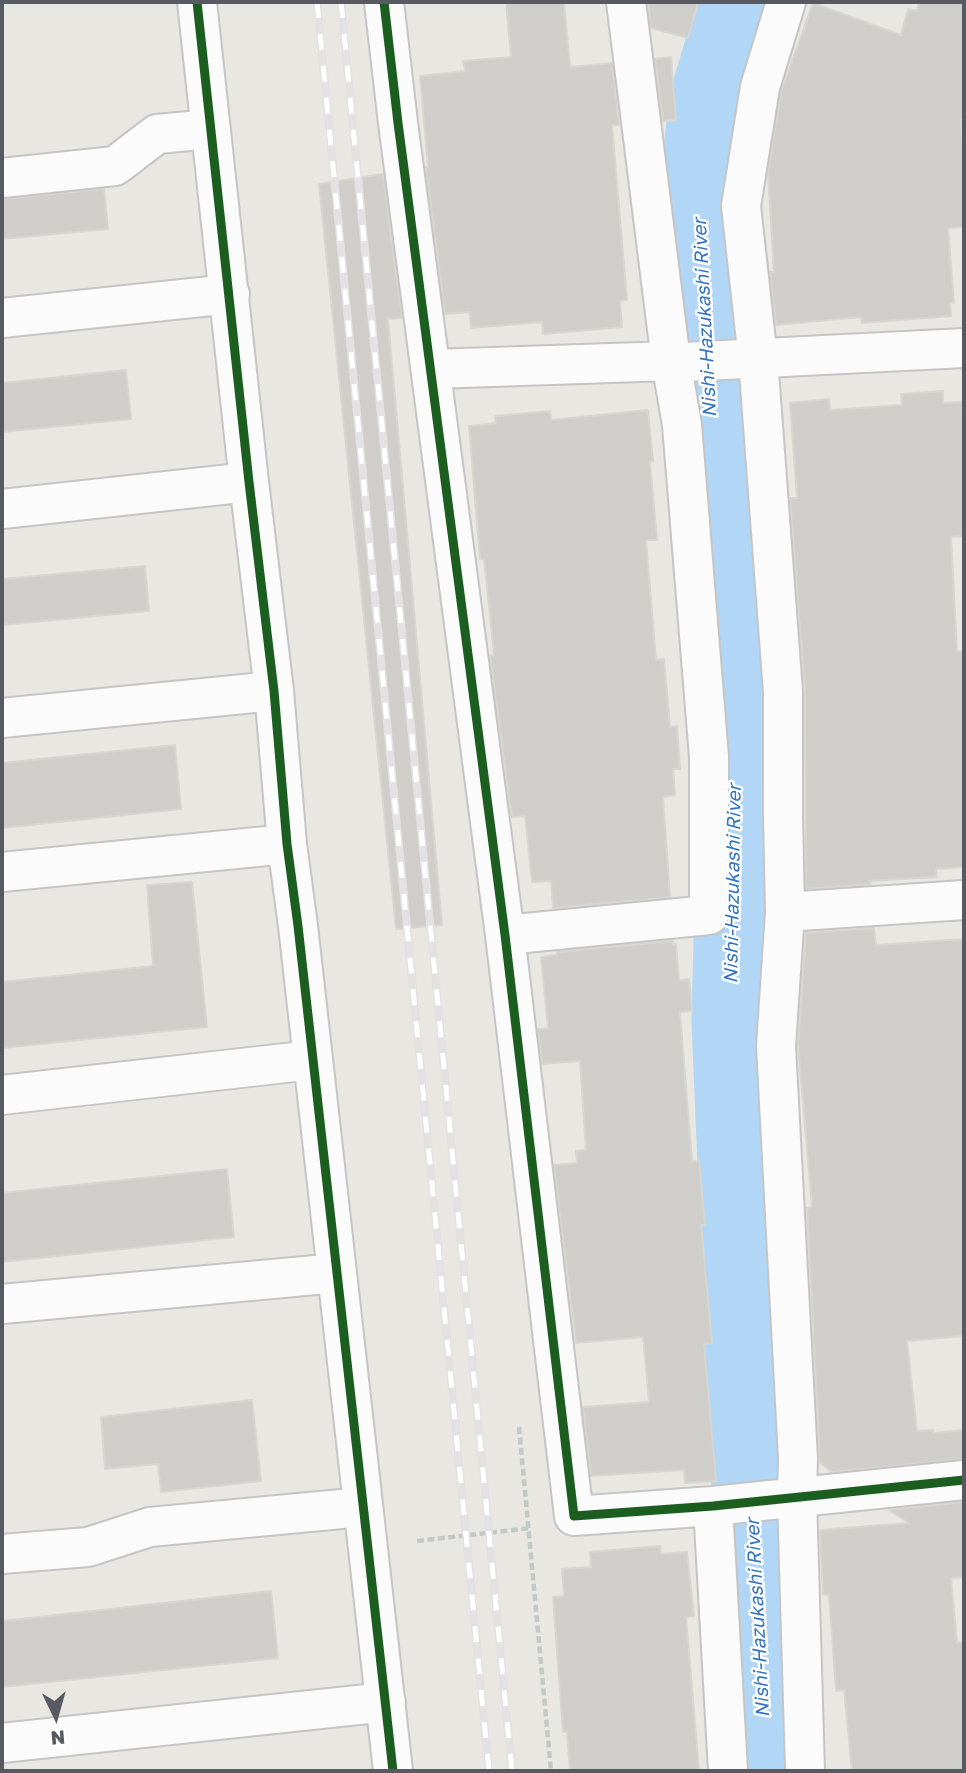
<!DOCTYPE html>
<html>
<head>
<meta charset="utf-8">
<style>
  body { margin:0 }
  #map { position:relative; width:966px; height:1773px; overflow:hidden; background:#e8e7e2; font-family:"Golos Text",sans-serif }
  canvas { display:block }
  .frame { position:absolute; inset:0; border:4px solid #575b61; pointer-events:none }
  .north { position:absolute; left:21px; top:1682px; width:70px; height:70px; -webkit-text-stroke:5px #fff; paint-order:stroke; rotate:175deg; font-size:19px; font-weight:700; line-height:28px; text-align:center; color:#575b61 }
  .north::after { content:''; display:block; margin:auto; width:24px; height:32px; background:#575b61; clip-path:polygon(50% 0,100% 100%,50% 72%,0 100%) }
</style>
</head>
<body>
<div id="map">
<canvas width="966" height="1773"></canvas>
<div class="frame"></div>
<div class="north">N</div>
</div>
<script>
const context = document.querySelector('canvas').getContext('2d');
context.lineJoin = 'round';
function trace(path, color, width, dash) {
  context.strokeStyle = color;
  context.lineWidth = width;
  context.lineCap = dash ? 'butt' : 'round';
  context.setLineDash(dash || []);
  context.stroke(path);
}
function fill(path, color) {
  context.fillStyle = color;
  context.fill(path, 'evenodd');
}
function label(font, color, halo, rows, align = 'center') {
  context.font = font + ' "Golos Text",sans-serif';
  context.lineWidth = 5;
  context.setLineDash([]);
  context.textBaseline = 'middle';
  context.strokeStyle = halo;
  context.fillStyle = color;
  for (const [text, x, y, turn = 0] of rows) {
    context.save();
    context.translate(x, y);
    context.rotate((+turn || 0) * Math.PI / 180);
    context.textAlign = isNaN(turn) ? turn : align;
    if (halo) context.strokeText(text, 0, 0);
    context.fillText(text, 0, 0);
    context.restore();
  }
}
trace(new Path2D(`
  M 736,2 L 707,98 L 699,167 L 699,260 L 715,457 L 735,778 L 729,1022 L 747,1452 L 766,1771`), '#b2d7f6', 75);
const building = new Path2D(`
  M 506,2 L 564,2 L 570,67 L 612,63 L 619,125 L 612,125 L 627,300 L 620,301 L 622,327 L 543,334 L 542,322 L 471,328 L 470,312 L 445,314 L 426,167 L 428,167 L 420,76 L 465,71 L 463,61 L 511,57 Z
  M 648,2 L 698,2 L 688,38 L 651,28 Z
  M 919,2 L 964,2 L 964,120 L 961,120 L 964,174 L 964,227 L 948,228 L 954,303 L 950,303 L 951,316 L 862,323 L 861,317 L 776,325 L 770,272 L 774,272 L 768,174 L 781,92 L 813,3 L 901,35 L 908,9 L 917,11 Z
  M 671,57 L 676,120 L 663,121 L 655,59 Z
  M 383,174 L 402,318 L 388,319 L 442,925 L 396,929 L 319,184 Z
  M 104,189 L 108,229 L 2,239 L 2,199 Z
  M 126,370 L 131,419 L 2,432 L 2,383 Z
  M 943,391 L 943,403 L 962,402 L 964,435 L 964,536 L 951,537 L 957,651 L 963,651 L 964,672 L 964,867 L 936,869 L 937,877 L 870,881 L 870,884 L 806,889 L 805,692 L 790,498 L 797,498 L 790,403 L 829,399 L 830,410 L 902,405 L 901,394 Z
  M 648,410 L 653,461 L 650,462 L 657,540 L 646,540 L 656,660 L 664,659 L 670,727 L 677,726 L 680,769 L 673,769 L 675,795 L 663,797 L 670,897 L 553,908 L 551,881 L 532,882 L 525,816 L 512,817 L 490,656 L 494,655 L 484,559 L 480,559 L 469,426 L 496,423 L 495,416 L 550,411 L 551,420 Z
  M 145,566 L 149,611 L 2,625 L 2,579 Z
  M 175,745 L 181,809 L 2,828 L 2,763 Z
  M 192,882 L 207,1027 L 2,1048 L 2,982 L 153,966 L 147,885 Z
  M 874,928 L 876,945 L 964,939 L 964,1336 L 907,1341 L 917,1431 L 933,1430 L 933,1433 L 964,1430 L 964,1459 L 832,1472 L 820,1463 L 807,1208 L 812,1207 L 798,1045 L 806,933 Z
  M 673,941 L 673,945 L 676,944 L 679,980 L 689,979 L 692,1011 L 680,1012 L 692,1161 L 699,1161 L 705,1225 L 701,1225 L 712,1343 L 704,1344 L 716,1481 L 685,1483 L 684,1470 L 591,1476 L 583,1407 L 649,1402 L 643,1337 L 576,1343 L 554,1165 L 577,1163 L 576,1151 L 586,1150 L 580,1061 L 542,1064 L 538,1029 L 548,1028 L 541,957 L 557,955 L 557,952 Z
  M 227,1169 L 234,1237 L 2,1262 L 2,1193 Z
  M 252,1400 L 261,1481 L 161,1492 L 158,1464 L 105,1469 L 101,1417 Z
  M 964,1502 L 964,1577 L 951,1578 L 957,1643 L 964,1642 L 964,1771 L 852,1771 L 844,1690 L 836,1691 L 829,1595 L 823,1594 L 820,1530 L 909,1523 L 889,1510 Z
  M 660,1546 L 661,1554 L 687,1552 L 694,1616 L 686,1617 L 699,1771 L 570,1771 L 567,1732 L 563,1732 L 553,1597 L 564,1596 L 562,1569 L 591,1567 L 590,1552 Z
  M 271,1591 L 278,1658 L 2,1687 L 2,1621 Z`);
fill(building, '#cfcecb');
trace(building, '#d8d6d1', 2);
const minor = new Path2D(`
  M 197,2 L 249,482 L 274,691 L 287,844 L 298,926 L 393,1771
  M 384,2 L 398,123 L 505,935 L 574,1516 L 713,1506 L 964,1480
  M 786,2 L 760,87 L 741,206 L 758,359 L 783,692 L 783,815 L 785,912 L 776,1046 L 798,1459 L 797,1497 L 805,1771
  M 2,178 L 115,166 L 157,134 L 211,129
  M 2,318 L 230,294
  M 432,369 L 671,361 L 684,362 L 964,348
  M 2,509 L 249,482
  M 2,718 L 274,691
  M 2,872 L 287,844
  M 785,912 L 964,900
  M 505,935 L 709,915 L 709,757 L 682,425 L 671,361 L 626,2
  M 2,1095 L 312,1060
  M 2,1304 L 337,1273
  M 713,1506 L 728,1771
  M 2,1554 L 88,1547 L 150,1527 L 363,1507
  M 2,1743 L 386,1702`);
trace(minor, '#c4c5c4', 42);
trace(new Path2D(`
  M 519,1427 L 551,1771
  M 417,1541 L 531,1528`), '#c3c9c7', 4.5, [7, 3.5]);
trace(minor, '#fcfbfb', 38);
const rail = new Path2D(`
  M 317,2 L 489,1771
  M 341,2 L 512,1771`);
trace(rail, '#e1e2e1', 8);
trace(rail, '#fff', 5, [16]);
trace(new Path2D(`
  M 197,2 L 249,482 L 274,691 L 287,844 L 298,926 L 393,1771
  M 384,2 L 398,123 L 505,935 L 574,1516 L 713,1506 L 964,1480`), '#1b5e20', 9);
label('italic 19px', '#3474c0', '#fff', [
  ["Nishi-Hazukashi River",705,318,-93],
  ["Nishi-Hazukashi River",733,884,-89],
  ["Nishi-Hazukashi River",758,1618,-93]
]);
</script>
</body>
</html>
